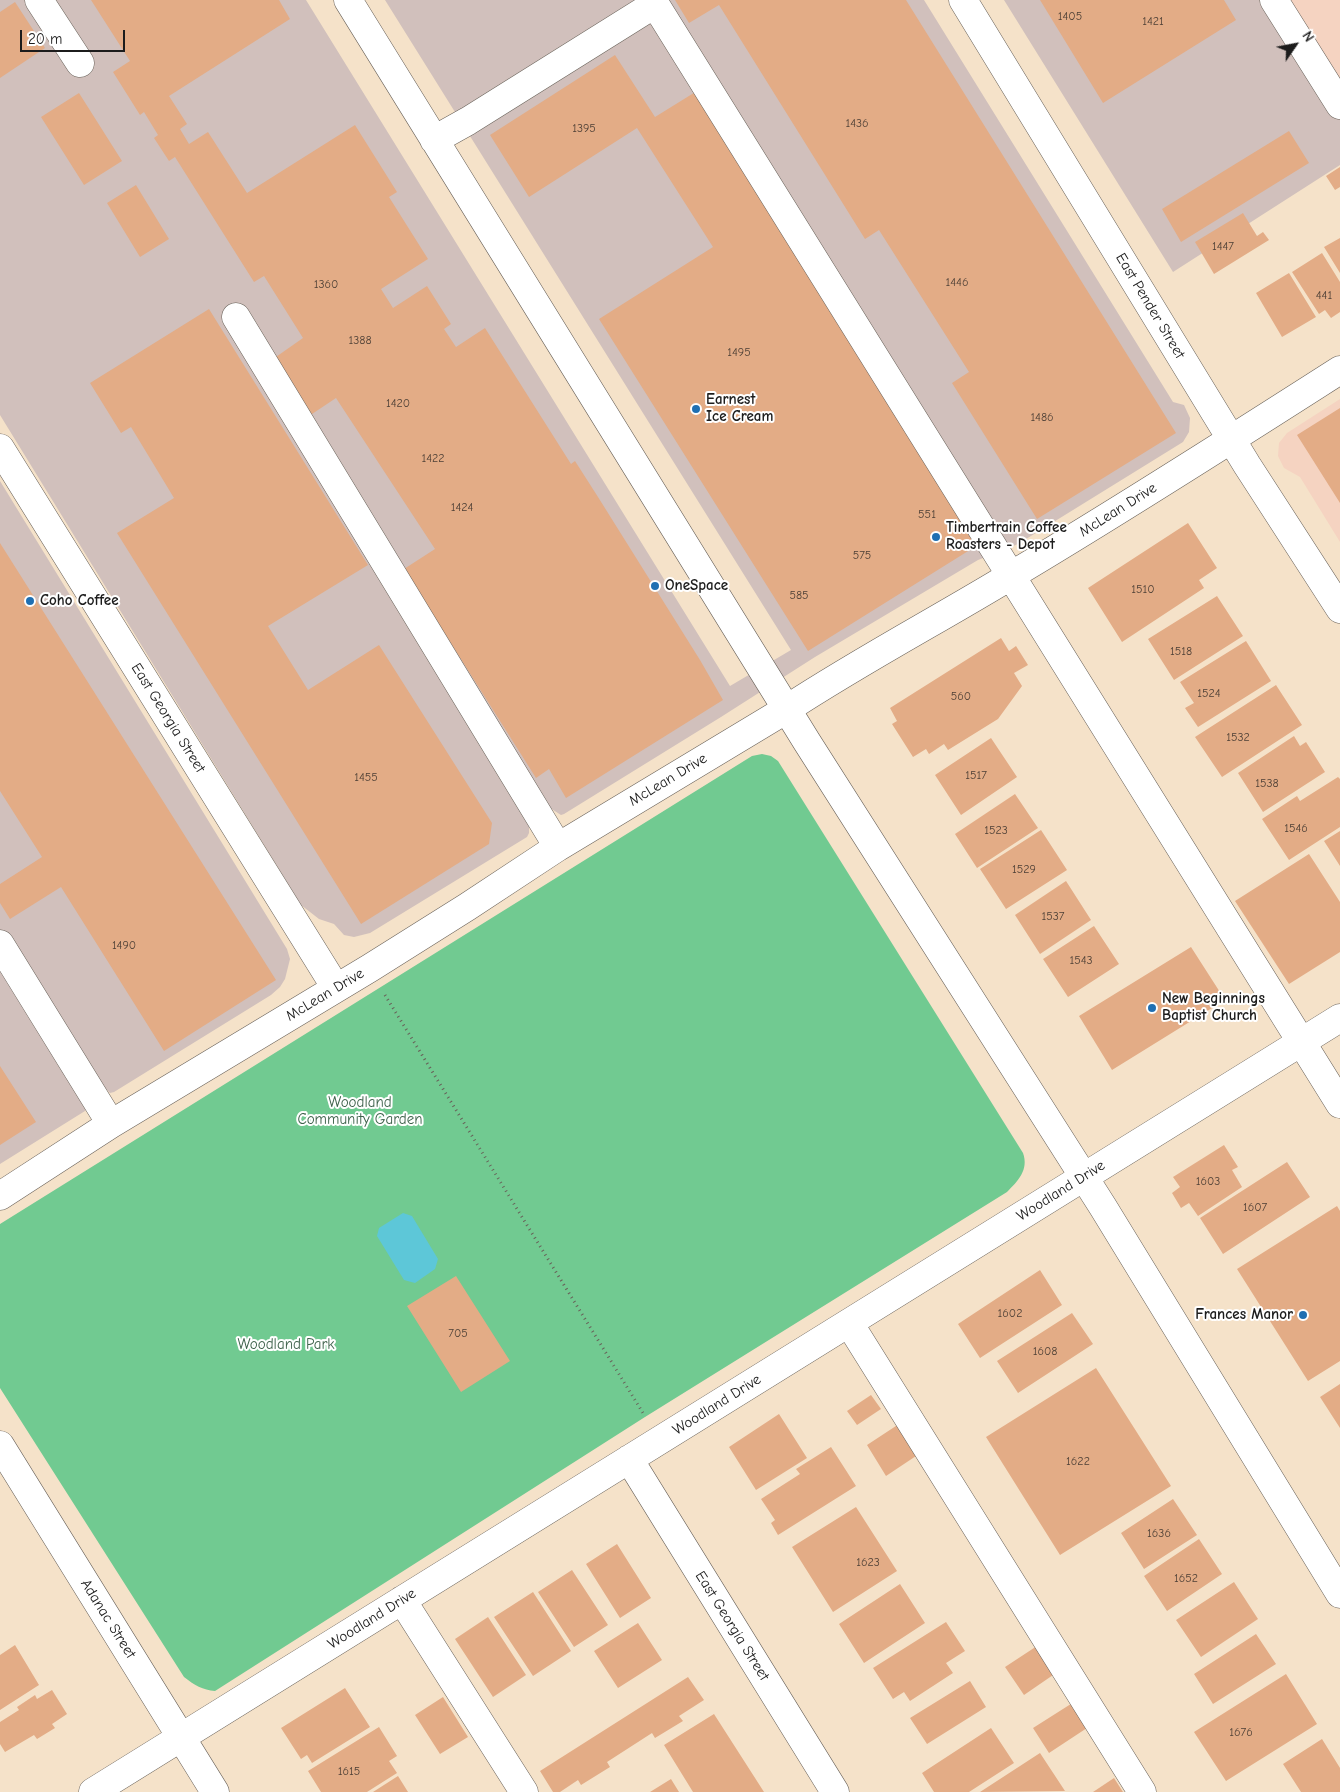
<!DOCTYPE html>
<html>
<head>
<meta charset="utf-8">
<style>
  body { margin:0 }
  #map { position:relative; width:1340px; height:1792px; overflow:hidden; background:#f5e2c9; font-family:"Comic Neue",sans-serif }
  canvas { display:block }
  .north { position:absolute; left:1270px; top:20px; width:50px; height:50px; -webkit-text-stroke:4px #fff; paint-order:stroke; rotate:57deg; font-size:14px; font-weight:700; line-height:20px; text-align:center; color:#1c1c1c }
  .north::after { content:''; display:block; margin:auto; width:18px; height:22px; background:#1c1c1c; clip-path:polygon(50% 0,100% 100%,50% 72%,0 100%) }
  .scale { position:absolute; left:20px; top:30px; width:105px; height:22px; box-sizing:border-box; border:2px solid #1c1c1c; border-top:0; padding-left:6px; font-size:15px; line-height:18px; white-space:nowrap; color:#1c1c1c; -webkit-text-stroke:4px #fff; paint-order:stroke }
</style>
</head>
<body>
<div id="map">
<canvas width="1340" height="1792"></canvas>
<div class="north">N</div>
<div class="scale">20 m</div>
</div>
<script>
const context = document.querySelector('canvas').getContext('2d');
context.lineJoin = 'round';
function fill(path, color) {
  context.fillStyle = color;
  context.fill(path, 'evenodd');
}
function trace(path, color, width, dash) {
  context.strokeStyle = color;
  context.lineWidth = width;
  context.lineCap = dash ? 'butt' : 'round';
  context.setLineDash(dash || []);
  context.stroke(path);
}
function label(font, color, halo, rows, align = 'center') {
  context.font = font + ' "Comic Neue",sans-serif';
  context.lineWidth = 4;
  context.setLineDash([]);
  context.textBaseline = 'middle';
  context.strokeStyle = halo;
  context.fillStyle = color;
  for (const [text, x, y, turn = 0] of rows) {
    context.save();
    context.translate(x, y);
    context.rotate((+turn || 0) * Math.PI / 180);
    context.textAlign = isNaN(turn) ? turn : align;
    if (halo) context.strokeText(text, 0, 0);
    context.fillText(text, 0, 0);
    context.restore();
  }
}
fill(new Path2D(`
  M 1274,0 L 1340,0 L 1340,105 Z
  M 1340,399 L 1340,542 L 1300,477 L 1284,468 L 1278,456 L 1279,443 L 1287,433 Z`), '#f5d3c1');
fill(new Path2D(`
  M 0,0 L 306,0 L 730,686 L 791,650 L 385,0 L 924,0 L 1173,402 L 1184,405 L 1190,418 L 1189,432 L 1183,442 L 1018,544 L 978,560 L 815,657 L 721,717 L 564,814 L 561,815 L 550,808 L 529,822 L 529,833 L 527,837 L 370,933 L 354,937 L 344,935 L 334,924 L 319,919 L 301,905 L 0,415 Z
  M 1004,0 L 1276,0 L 1340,104 L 1340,165 L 1173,272 Z
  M 0,481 L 287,949 L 290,959 L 285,979 L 280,987 L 271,995 L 114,1092 L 110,1093 L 102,1085 L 85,1111 L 0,1164 Z`), '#d1c0bc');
fill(new Path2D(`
  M 762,754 L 771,756 L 778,761 L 1023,1153 C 1029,1170 1018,1181 1007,1192 L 645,1417 L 215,1691 C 203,1690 194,1685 184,1677 L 0,1388 L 0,1224 L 752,756 Z`), '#71ca91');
fill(new Path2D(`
  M 403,1213 L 412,1216 L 438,1259 L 435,1269 L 415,1283 L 404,1280 L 377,1236 L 379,1228 Z`), '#5dc7d8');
fill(new Path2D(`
  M 91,0 L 279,0 L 290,19 L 169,96 L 187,124 L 180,129 L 189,144 L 208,132 L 247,193 L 355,125 L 397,192 L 389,197 L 428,259 L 381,289 L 393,308 L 427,286 L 451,324 L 444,329 L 456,347 L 485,328 L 571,464 L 575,461 L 598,497 L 700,660 L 723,700 L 566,798 L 549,769 L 536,778 L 404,569 L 435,549 L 336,398 L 309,416 L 273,359 L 303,338 L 264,276 L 254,282 L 175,157 L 169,161 L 154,138 L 158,135 L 144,112 L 140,115 L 113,72 L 130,61 Z
  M 675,0 L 906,0 L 1176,433 L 1037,519 L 952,383 L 969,372 L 879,230 L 865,239 L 719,5 L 689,23 Z
  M 1040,0 L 1224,0 L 1236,20 L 1103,103 Z
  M 15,2 L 45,48 L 0,78 L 0,12 Z
  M 615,55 L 655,117 L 697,91 L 981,543 L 808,651 L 599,319 L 713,247 L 637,128 L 529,197 L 490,135 Z
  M 79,93 L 122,161 L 84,185 L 41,117 Z
  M 1289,131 L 1309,163 L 1181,242 L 1162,209 Z
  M 1340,167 L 1340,187 L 1335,190 L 1326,176 Z
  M 136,185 L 169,239 L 140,257 L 107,203 Z
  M 1243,213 L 1257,236 L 1263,232 L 1269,240 L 1214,274 L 1195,242 Z
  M 1340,238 L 1340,273 L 1324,247 Z
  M 1322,253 L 1340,282 L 1340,312 L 1331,318 L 1325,310 L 1319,314 L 1292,272 Z
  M 1289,273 L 1316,317 L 1282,337 L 1256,293 Z
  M 209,309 L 368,565 L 268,626 L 308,690 L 379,645 L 492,823 L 489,844 L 361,924 L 117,533 L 174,498 L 131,427 L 121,433 L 90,383 Z
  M 1340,408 L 1340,503 L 1297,435 Z
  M 1188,523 L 1217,568 L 1199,580 L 1204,588 L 1122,642 L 1088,588 Z
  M 0,543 L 276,980 L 164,1051 L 61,887 L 10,919 L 0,903 L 0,884 L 42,857 L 0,791 Z
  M 1217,596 L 1243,636 L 1174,680 L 1148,639 Z
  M 1001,638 L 1009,651 L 1016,646 L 1028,665 L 1014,673 L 1022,686 L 998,719 L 948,750 L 944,744 L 929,754 L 926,749 L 913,757 L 892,724 L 897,721 L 890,708 Z
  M 1246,641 L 1271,681 L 1198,727 L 1185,708 L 1194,703 L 1180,682 Z
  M 1276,685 L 1302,725 L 1222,777 L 1195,737 Z
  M 1294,736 L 1300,746 L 1306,742 L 1325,772 L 1263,812 L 1238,773 Z
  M 991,738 L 1017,777 L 961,815 L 935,775 Z
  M 1338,777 L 1340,779 L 1340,827 L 1289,860 L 1262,819 L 1297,796 L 1300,801 Z
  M 1015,794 L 1038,828 L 977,868 L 955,834 Z
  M 1041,830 L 1067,870 L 1006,909 L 980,869 Z
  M 1340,831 L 1340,866 L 1324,841 Z
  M 1309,854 L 1340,902 L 1340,952 L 1289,984 L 1235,901 Z
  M 1066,881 L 1091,920 L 1040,954 L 1015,915 Z
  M 1094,926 L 1119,964 L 1068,997 L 1043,959 Z
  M 1191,947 L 1225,1000 L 1112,1070 L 1079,1016 Z
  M 0,1066 L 36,1122 L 0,1145 Z
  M 1224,1145 L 1238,1167 L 1232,1170 L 1242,1187 L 1198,1216 L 1189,1203 L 1181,1208 L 1172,1193 L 1180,1187 L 1173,1177 Z
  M 1287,1162 L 1310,1197 L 1223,1254 L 1200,1218 Z
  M 1337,1206 L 1340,1211 L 1340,1361 L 1308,1381 L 1237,1269 Z
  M 1040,1270 L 1062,1305 L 980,1358 L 958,1324 Z
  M 456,1276 L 510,1361 L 461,1392 L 407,1306 Z
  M 1072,1313 L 1093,1344 L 1018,1393 L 997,1361 Z
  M 1096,1368 L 1171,1486 L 1060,1555 L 986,1437 Z
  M 1340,1384 L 1340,1428 L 1320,1397 Z
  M 871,1395 L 881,1409 L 857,1425 L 847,1411 Z
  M 779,1414 L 807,1458 L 756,1490 L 729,1447 Z
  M 899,1424 L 919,1454 L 886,1476 L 867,1445 Z
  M 831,1447 L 856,1486 L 778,1535 L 771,1523 L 775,1520 L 761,1499 L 800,1474 L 796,1469 Z
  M 1173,1499 L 1197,1535 L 1144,1569 L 1121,1533 Z
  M 856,1507 L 897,1571 L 833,1612 L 792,1547 Z
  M 1199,1539 L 1222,1574 L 1167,1611 L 1144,1576 Z
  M 617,1544 L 651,1598 L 620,1618 L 586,1564 Z
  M 572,1570 L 608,1625 L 574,1647 L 538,1592 Z
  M 1234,1582 L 1258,1619 L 1201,1657 L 1176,1620 Z
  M 900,1584 L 925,1623 L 864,1663 L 839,1624 Z
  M 533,1592 L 571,1651 L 533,1676 L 494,1617 Z
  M 488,1617 L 526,1675 L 493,1697 L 455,1639 Z
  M 946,1622 L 965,1651 L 946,1663 L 953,1673 L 910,1701 L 904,1692 L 893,1699 L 873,1668 Z
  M 638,1623 L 662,1660 L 618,1688 L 594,1651 Z
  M 1256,1634 L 1276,1664 L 1213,1704 L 1194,1674 Z
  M 15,1645 L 39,1685 L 0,1710 L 0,1655 Z
  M 1037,1646 L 1056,1673 L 1024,1695 L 1005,1667 Z
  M 1286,1674 L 1317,1724 L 1226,1781 L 1194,1732 Z
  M 688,1677 L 704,1700 L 679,1716 L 683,1721 L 655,1738 L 652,1733 L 607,1762 L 610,1767 L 581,1785 L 578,1780 L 560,1792 L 553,1792 L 540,1771 Z
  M 970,1681 L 986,1707 L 927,1744 L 910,1718 Z
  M 345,1688 L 370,1727 L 312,1763 L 307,1755 L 301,1759 L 281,1728 Z
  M 52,1690 L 67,1714 L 52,1724 L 55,1728 L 37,1739 L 34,1735 L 5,1752 L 0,1744 L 0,1722 L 19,1710 L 17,1707 L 35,1695 L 37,1699 Z
  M 443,1697 L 468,1737 L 440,1754 L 415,1715 Z
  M 1074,1702 L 1090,1726 L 1049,1753 L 1033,1728 Z
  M 714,1714 L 764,1792 L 693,1792 L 664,1745 Z
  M 379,1727 L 397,1756 L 389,1761 L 397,1773 L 367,1792 L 321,1792 L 308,1771 Z
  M 991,1728 L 1014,1763 L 969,1792 L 934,1792 L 922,1773 Z
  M 1322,1739 L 1340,1768 L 1340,1792 L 1301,1792 L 1283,1764 Z
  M 1040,1753 L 1065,1791 L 980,1792 Z
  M 398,1776 L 408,1792 L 373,1792 Z
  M 1114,1778 L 1123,1792 L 1093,1792 Z
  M 671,1779 L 679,1792 L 650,1792 Z`), '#e3ac86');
const minor = new Path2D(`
  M 39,0 L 80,63
  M 348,0 L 807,742 L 1103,1207 L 1340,1594
  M 963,0 L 1247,465 L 1340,609
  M 1274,0 L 1340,105
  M 434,140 L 468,121 L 655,4 L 1340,1104
  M 236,317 L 558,847
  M 0,448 L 336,988
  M 0,944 L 111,1124
  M 0,1196 L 111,1124 L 370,968 L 467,907 L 558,847 L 787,709 C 860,661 938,620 1012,575 C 1123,509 1232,439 1340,370
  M 849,1323 L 1142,1792
  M 0,1445 L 215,1792
  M 629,1459 L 835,1792
  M 402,1600 L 524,1792
  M 93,1792 L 1340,1018`);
trace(minor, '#686159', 29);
trace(new Path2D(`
  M 385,995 L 643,1413`), '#686159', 3, [1, 4]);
trace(minor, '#fff', 28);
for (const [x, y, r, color] of [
  [696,409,5,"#1f6fb2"],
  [936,537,5,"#1f6fb2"],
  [655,586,5,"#1f6fb2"],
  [30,601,5,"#1f6fb2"],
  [1152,1008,5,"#1f6fb2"],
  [1303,1315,5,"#1f6fb2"]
]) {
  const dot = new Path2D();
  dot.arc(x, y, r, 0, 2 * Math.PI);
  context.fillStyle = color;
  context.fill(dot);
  trace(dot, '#fff', 2);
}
label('12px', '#4e4036', null, [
  ["1405",1070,17],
  ["1421",1153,22],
  ["1436",857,124],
  ["1395",584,129],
  ["1447",1223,247],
  ["1446",957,283],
  ["1360",326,285],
  ["441",1324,296],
  ["1388",360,341],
  ["1495",739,353],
  ["1420",398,404],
  ["1486",1042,418],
  ["1422",433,459],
  ["1424",462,508],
  ["551",927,515],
  ["575",862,556],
  ["1510",1143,590],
  ["585",799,596],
  ["1518",1181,652],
  ["1524",1209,694],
  ["560",961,697],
  ["1532",1238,738],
  ["1517",976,776],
  ["1455",366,778],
  ["1538",1267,784],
  ["1546",1296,829],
  ["1523",996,831],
  ["1529",1024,870],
  ["1537",1053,917],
  ["1490",124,946],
  ["1543",1081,961],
  ["1603",1208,1182],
  ["1607",1255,1208],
  ["1602",1010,1314],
  ["705",458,1334],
  ["1608",1045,1352],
  ["1622",1078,1462],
  ["1636",1159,1534],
  ["1623",868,1563],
  ["1652",1186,1579],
  ["1676",1241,1733],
  ["1615",349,1772]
]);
label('15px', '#1c1c1c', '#fff', [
  ["East Pender Street",1150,306,59],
  ["McLean Drive",1118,510,-32],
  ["East Georgia Street",168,718,58],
  ["McLean Drive",668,780,-31],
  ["McLean Drive",325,995,-31],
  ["Woodland Drive",1061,1191,-32],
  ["Woodland Drive",717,1405,-32],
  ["Adanac Street",108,1619,58],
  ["Woodland Drive",372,1619,-32],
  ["East Georgia Street",732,1626,58]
]);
label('bold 15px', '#1c1c1c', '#fff', [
  ["Earnest",706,400],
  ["Ice Cream",706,417],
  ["Timbertrain Coffee",946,528],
  ["Roasters - Depot",946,545],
  ["OneSpace",665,586],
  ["Coho Coffee",40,601],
  ["New Beginnings",1162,999],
  ["Baptist Church",1162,1016],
  ["Frances Manor",1293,1315,"right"]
], 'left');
label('15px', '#3e624b', '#fff', [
  ["Woodland",360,1103],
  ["Community Garden",360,1120],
  ["Woodland Park",286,1345]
]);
</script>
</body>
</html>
